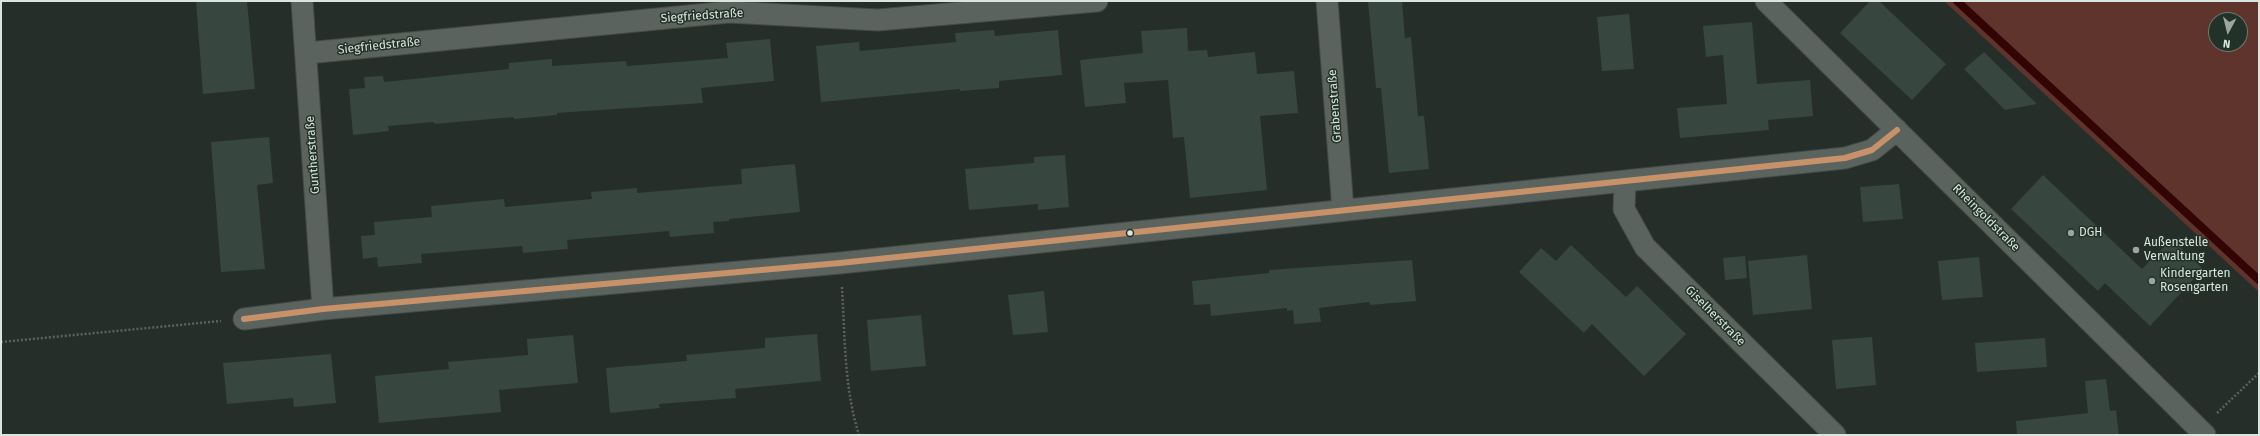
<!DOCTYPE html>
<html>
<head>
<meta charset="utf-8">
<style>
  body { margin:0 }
  #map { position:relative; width:2260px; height:436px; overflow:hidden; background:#262e29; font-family:"Fira Sans",sans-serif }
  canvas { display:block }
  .frame { position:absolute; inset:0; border:2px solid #dbe5df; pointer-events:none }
  .north { position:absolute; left:2208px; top:12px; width:40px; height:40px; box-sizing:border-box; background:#223228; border:1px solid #6c7a71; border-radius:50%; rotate:187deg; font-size:11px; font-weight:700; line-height:16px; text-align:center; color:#dbe5df }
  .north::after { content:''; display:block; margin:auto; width:14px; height:18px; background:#9ca59f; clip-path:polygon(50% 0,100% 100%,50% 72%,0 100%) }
</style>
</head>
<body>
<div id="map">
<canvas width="2260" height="436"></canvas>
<div class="frame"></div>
<div class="north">N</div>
</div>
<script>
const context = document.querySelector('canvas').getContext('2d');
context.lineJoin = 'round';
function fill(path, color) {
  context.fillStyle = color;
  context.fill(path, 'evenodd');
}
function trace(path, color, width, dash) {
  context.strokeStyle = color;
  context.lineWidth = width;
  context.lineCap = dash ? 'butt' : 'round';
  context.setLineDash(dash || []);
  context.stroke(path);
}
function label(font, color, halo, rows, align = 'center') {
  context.font = font + ' "Fira Sans",sans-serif';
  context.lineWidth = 3;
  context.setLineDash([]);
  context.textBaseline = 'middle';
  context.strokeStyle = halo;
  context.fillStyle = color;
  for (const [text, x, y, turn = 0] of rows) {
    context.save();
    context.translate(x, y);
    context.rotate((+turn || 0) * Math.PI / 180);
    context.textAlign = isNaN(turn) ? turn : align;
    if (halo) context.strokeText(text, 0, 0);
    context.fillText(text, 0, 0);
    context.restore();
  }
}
fill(new Path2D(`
  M 1944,1 L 2259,1 L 2259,292 ZM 2216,20 L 2240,20 L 2240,44 L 2216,44 Z`), '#5f342c');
trace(new Path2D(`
  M 1957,1 L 2259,280`), '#320404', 8);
fill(new Path2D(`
  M 196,1 L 247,1 L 255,89 L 203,94 Z
  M 1368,1 L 1402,1 L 1405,38 L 1411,37 L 1418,116 L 1424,116 L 1429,169 L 1389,173 L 1381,88 L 1376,88 Z
  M 1870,1 L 1879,1 L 1946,64 L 1912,100 L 1840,33 Z
  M 1629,14 L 1634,69 L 1602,71 L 1597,17 Z
  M 1752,22 L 1757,84 L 1810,80 L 1813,116 L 1768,120 L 1769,130 L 1680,138 L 1677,108 L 1727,104 L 1723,55 L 1706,57 L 1703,26 Z
  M 1187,28 L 1188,51 L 1207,50 L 1208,57 L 1255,52 L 1257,74 L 1294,71 L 1298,113 L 1260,116 L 1267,190 L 1190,198 L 1184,137 L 1173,138 L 1168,80 L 1124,83 L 1126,103 L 1085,107 L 1080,60 L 1143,53 L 1141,31 Z
  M 994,30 L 995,36 L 1058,30 L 1062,75 L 999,81 L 999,88 L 960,91 L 960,89 L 821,102 L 816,46 L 859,42 L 860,51 L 956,42 L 955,33 Z
  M 770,39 L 774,81 L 701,88 L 703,103 L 557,113 L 557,115 L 514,119 L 514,117 L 434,124 L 434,122 L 388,126 L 389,131 L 353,135 L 349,89 L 365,88 L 364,77 L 383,76 L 384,82 L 509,69 L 509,63 L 552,59 L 552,66 L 626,61 L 627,66 L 728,58 L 726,43 Z
  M 1984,52 L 2037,104 L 2005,110 L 1964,69 Z
  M 269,137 L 273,183 L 257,185 L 265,269 L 221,272 L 211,142 Z
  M 1065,155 L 1069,207 L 1038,210 L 1038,204 L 969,210 L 965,169 L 1034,163 L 1034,157 Z
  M 795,164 L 800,212 L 729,219 L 729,221 L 713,222 L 714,233 L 670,237 L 669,231 L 567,240 L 568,249 L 523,253 L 522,246 L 421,254 L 422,263 L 378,267 L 377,257 L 363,259 L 361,236 L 375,235 L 374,222 L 432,217 L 431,206 L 504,199 L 505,207 L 592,199 L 591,192 L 637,188 L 637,193 L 742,184 L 741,169 Z
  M 2043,175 L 2142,269 L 2172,239 L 2203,269 L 2150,326 L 2105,283 L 2098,291 L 2011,209 Z
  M 1899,184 L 1903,219 L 1863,222 L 1860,187 Z
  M 1571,245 L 1626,297 L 1637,286 L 1686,334 L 1644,376 L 1592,324 L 1584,333 L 1519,272 L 1541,248 L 1556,261 Z
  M 1807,255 L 1812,309 L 1753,315 L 1748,261 Z
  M 1745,256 L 1747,278 L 1725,280 L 1723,258 Z
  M 1979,257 L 1983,297 L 1942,300 L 1938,261 Z
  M 1412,260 L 1416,301 L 1370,305 L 1369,302 L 1319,308 L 1321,322 L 1294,324 L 1293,310 L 1287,311 L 1287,308 L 1211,316 L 1210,304 L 1194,305 L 1192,281 L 1269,273 L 1269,270 Z
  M 1044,291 L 1048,332 L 1013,335 L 1008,295 Z
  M 921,315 L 926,366 L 871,371 L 867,320 Z
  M 817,334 L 821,381 L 735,389 L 736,398 L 659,404 L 660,408 L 610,413 L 606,368 L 687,361 L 686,355 L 765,348 L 765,338 Z
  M 573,335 L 578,383 L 499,390 L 501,412 L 379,423 L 375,376 L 449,369 L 448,362 L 528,355 L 527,339 Z
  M 1872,337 L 1876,385 L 1836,389 L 1832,340 Z
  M 2045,338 L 2047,367 L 1977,372 L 1975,343 Z
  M 331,354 L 336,403 L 294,407 L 293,398 L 227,404 L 223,363 Z
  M 2106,379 L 2110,411 L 2116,410 L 2119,435 L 2017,435 L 2016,421 L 2088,413 L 2085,381 Z`), '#37463e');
const street = new Path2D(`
  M 302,1 L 323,309
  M 1327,1 L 1343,210
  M 1766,1 L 2205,435
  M 307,53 L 729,12 L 878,20 L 1097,1
  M 1625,182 L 1624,209 L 1645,247 L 1835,435
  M 244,319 L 323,309 L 840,263 L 1845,158 L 1872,150 L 1897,130`);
trace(street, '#444a46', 23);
trace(new Path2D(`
  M 842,287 C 845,336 844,388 859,435
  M 1,342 L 221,321
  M 2217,413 L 2259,373`), '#5c635f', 2.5, [2, 2]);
trace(street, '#5a635d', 21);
trace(new Path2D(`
  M 244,319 L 323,309 L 840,263 L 1845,158 L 1872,150 L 1897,130`), '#c7916a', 6);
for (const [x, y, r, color] of [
  [1130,233,3.5,"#dbe5df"],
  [2071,233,4,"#9ca59f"],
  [2136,250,4,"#9ca59f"],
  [2152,281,4,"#9ca59f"]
]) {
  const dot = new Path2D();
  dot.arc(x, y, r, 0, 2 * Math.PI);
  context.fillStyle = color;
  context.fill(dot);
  trace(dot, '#223228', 1.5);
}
label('12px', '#dbe5df', '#223228', [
  ["Siegfriedstraße",702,16,-4],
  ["Siegfriedstraße",379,46,-6],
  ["Grabenstraße",1335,106,-94],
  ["Guntherstraße",313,155,-94],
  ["Rheingoldstraße",1986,218,45],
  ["Giselherstraße",1715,316,45]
]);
label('12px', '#dbe5df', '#223228', [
  ["DGH",2079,233],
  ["Außenstelle",2144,243],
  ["Verwaltung",2144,257],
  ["Kindergarten",2160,274],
  ["Rosengarten",2160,288]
], 'left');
</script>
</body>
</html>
